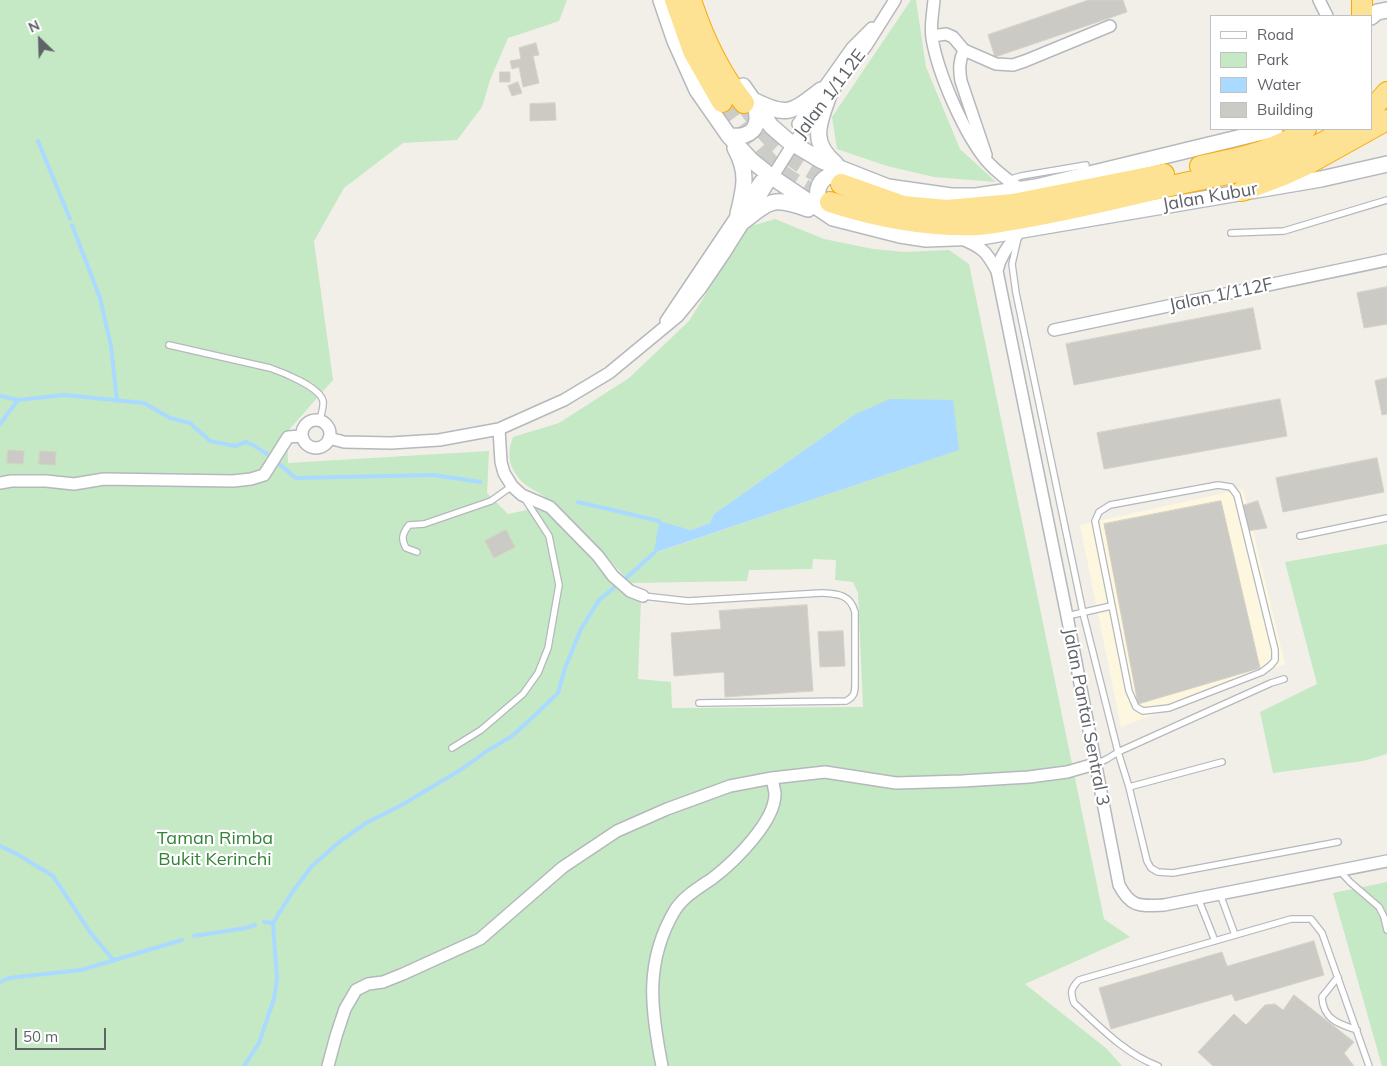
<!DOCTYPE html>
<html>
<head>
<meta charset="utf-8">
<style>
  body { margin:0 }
  #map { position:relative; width:1387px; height:1066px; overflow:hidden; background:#f1efe8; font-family:Mulish,sans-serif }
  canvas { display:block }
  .legend { position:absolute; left:1210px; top:15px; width:162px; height:115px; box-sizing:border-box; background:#fff; border:1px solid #bfc1c3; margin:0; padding:6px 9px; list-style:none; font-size:15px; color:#5f6368 }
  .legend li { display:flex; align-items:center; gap:10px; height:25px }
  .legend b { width:25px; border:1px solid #bfc1c3 }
  .north { position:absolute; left:15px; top:15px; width:50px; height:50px; -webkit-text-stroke:4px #fff; paint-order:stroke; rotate:336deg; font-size:14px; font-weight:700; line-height:20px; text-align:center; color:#5f6368 }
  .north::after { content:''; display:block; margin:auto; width:18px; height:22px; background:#5f6368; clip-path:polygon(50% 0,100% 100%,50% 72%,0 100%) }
  .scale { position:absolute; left:15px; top:1028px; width:91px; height:22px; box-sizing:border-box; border:2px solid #5f6368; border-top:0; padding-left:6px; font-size:15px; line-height:18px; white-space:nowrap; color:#5f6368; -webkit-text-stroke:4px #fff; paint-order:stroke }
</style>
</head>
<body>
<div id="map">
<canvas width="1387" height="1066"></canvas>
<ul class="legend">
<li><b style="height:6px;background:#fff"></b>Road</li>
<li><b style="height:14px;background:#c5e8c5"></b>Park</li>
<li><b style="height:14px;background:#aadaff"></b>Water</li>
<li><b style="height:14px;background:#cccac5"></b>Building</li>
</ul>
<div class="north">N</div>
<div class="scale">50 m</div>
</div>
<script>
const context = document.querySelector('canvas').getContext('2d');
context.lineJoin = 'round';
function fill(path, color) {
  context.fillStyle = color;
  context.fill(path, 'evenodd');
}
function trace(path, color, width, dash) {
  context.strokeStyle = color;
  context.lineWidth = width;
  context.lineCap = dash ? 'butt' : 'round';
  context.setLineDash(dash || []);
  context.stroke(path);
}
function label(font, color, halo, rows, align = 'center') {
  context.font = font + ' Mulish,sans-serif';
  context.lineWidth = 4.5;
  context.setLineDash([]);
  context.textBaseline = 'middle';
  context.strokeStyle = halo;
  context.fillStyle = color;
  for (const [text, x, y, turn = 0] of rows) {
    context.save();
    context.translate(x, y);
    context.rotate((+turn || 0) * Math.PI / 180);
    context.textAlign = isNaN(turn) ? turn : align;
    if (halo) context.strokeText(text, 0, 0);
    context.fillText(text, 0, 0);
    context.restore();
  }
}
fill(new Path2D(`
  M 1243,489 L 1285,664 L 1121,727 L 1080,525 Z`), '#fef7e0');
fill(new Path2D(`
  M 0,0 L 567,0 L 559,21 L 508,38 L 490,80 L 482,107 L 457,140 L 403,143 L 344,188 L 314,241 L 333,380 L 287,432 L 288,463 L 489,451 L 487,493 L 508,514 L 541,507 L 641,600 L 638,679 L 671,682 L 672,708 L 863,707 L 858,593 L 853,582 L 835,580 L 836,560 L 813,559 L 812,569 L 749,570 L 747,581 L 630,583 C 604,553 577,523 546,498 C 533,488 522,486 514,471 C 507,460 509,448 513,437 L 559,423 L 629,378 L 689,321 L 748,227 L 775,219 L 824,239 L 873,249 L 905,252 L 949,250 L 969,264 L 1104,919 L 1130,937 L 1025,984 L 1107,1049 L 1122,1066 L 0,1066 ZM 854,415 L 958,450 L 655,553 L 659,522 L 691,530 L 710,523 L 714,514 Z
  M 911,0 L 916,0 L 926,67 L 960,149 L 996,182 L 934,177 L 887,166 L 837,149 L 832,117 Z
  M 1387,544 L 1387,754 L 1363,761 L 1273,773 L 1260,712 L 1317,684 L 1285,562 Z
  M 1387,882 L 1387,1066 L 1382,1066 L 1333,893 Z`), '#c5e8c5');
fill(new Path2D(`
  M 890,399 L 953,400 L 959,450 L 654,553 L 659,521 L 691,530 L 710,523 L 714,514 L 854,415 Z`), '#aadaff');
trace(new Path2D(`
  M 38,141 L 70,219
  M 72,225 L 100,298 L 111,346 L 117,401
  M 0,396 L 18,400 L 64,395 L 144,403 L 170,418 L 190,423 L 210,441 L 235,446 L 246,442 C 266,450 279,465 296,478 L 433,475 L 480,482
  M 0,424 L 18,400
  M 578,502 L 659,521
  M 625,579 L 654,553
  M 0,846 L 17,854 L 53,876 L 90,932 L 114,961
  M 264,922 L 273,923
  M 194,936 L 246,928 L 255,925
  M 0,982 L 9,978 L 81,970 L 182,940
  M 244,1066 L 259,1043 L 274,999 L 277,979 L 273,923 L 293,891 L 312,866 L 338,843 L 366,823 L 400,806 L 462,769 L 487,751 L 512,736 L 534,716 L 558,693 L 565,668 L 581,629 L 599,600 L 616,586`), '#aadaff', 4);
const building = new Path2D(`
  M 1089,0 L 1123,0 L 1127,12 L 995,57 L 988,35 Z
  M 536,43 L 539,55 L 533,56 L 539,83 L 523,87 L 519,67 L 512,69 L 510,61 L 521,59 L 519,48 Z
  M 500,72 L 510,72 L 510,82 L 500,82 Z
  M 518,82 L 522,93 L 512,96 L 508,86 Z
  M 555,103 L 556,120 L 530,121 L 530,104 Z
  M 1387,287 L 1387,324 L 1364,328 L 1357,293 Z
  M 1253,308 L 1261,349 L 1074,385 L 1066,344 Z
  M 1387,378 L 1387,414 L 1382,415 L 1375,381 Z
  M 1280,399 L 1287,436 L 1104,469 L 1097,433 Z
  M 8,450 L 24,451 L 23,464 L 7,463 Z
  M 40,451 L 56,452 L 55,465 L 39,464 Z
  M 1377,458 L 1384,492 L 1283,512 L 1276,478 Z
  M 1221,501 L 1260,668 L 1138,704 L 1104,524 Z
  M 1258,501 L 1267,528 L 1247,531 L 1242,506 Z
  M 506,530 L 515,547 L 494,558 L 485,541 Z
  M 807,605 L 813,691 L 725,697 L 724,672 L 674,676 L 671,633 L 721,629 L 719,611 Z
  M 843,631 L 845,666 L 820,667 L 818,632 Z
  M 1314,941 L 1324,975 L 1235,1001 L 1232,994 L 1111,1029 L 1099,988 L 1222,952 L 1227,966 Z
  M 1294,995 L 1354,1042 L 1344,1053 L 1354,1066 L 1213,1066 L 1198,1052 L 1234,1014 L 1246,1025 L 1265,1005 L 1275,1004 L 1283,1010 Z`);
fill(building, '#cccac5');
trace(building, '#d6d1c6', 1);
trace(new Path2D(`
  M 722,102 C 741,127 758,155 782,175 C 797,186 813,194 830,202
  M 747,106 C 754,115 760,125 768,134 C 787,157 815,172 841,184`), '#ccccc8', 20, [20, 10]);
const lane = new Path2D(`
  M 1008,180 L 1021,176 L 1086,165
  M 1231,233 L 1284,231 L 1387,200
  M 1018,238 L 1012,264 L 1016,293 L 1083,613 L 1118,752 L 1107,759 L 1096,764
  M 169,345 L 270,368 C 282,372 320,387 323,401 C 324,407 321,414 320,420
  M 1218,485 L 1231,487 L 1237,495 L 1275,650 L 1275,660 L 1271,665 L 1262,672 L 1169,708 L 1143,711 L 1136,707 L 1129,691 L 1095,521 L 1099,512 L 1110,505 Z
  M 1300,536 L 1387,518
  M 417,552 L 406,548 C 401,539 402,534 409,525 L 424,524 L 491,501 L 512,486
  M 643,596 L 688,601 L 821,593 C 838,594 850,594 855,612 L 855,684 C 855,693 854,697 846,701 L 699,703
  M 1067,616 L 1111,606
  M 1284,679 L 1271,683 L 1118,752 L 1129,787 L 1147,861 L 1151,868 L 1158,872 L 1173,873 L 1338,842
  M 452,748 L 481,730 L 523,694 L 538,673 L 548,648 L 559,585 L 549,536 L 525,499
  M 1129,787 L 1222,762
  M 1339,870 L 1350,882 L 1379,907 L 1384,917 L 1387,930
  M 1220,894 L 1235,935
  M 1198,898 L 1215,941
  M 1338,977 L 1322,997 C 1323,1019 1338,1024 1357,1030
  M 1158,1066 C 1125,1054 1099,1026 1074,1003 C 1070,992 1071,988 1079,980 L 1291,919 L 1311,919 L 1322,933 L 1369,1066`);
const street = new Path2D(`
  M 934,0 C 933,12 930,26 932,38 C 938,74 964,133 986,160 C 996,172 1009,181 1022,190
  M 1319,0 L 1327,16
  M 932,36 L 946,34 L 953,37 L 964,50 L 996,64 L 1013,65 L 1025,61 L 1110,26
  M 964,50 C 959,61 959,69 961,81 L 986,155
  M 798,124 L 852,48 L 872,28
  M 962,239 C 983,248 986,251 997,271 L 1067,616 L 1119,885 C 1131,908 1140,906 1164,905 L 1387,861
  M 997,271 C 1000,255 1010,244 1020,231
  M 666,321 L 760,181
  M 1054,330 L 1387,260
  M302 434a14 14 0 1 1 28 0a14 14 0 1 1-28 0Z
  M 499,429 L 501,462 L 504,473 L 512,486 L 522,495 L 550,507 L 598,556 L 613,576 L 630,591 L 643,596
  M 329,438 L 344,442 L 391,443 L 439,440 L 499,429 L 564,400 L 609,373 L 678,316 L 701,288 L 724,254 L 793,144 L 866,46 L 895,0
  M 0,483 L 11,481 L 46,481 L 74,484 L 104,479 L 233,481 L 251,479 L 264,475 L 288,437 L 301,436
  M 328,1066 L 336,1036 L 345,1009 L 356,990 L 368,984 L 383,982 L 403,974 L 480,939 L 563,867 L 617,831 L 667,809 L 730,786 L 772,778 L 825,772 L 896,783 L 962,781 L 1029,777 L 1067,772 L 1095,764
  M 662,1066 C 651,1010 644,962 675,910 C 684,896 700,887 713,878 C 734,862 776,821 775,793 C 774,788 773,783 772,778`);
const secondary = new Path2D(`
  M 661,0 L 675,41 L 697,90 L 729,136 L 751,160 L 772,177 L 833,218 L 900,235 L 926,239 L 981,237 L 1321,179 L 1387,164
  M 1371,17 L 1377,12 L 1387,10
  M 743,86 L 771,126 L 787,140 L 822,161 L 888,187 L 951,196 L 976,196 L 1036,187 L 1275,129
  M 829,95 C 819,123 809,142 836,164
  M 753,100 C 788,118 792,112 821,90
  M 729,136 C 750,138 762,129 755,106
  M 735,148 C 749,173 744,189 738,214
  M 827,211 L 818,199 C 815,180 829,173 846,171
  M 744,221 C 771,199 775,197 808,209`);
const highway = new Path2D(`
  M 675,0 L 693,51 L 722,102
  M 691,0 C 703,37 719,72 744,103
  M 1362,16 L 1362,0
  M 1371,110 L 1387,92
  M 1200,166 C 1236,158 1276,152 1306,129
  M 841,184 L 903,206 L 947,210 L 1013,204 L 1164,174
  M 1242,191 L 1284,175 L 1310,163 L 1387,120
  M 830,202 C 879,218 927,227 979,225 C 994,224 1010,220 1024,218 C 1071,210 1116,199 1162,188 C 1224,173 1291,168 1344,129`);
trace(lane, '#b5b8bc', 8);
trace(street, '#b5b8bc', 14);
trace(secondary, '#b6babf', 18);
trace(highway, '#f9ab00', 22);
trace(lane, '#fff', 5.5);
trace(street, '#fff', 11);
trace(secondary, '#fff', 15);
trace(highway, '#fde293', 20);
label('18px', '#5f6368', '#fff', [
  ["Jalan 1/112E",830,94,-53],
  ["Jalan Kubur",1210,197,-10],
  ["Jalan 1/112F",1221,295,-12],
  ["Jalan Pantai Sentral 3",1086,717,79]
]);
label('18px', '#348238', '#fff', [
  ["Taman Rimba",215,839],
  ["Bukit Kerinchi",215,860]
]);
</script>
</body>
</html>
